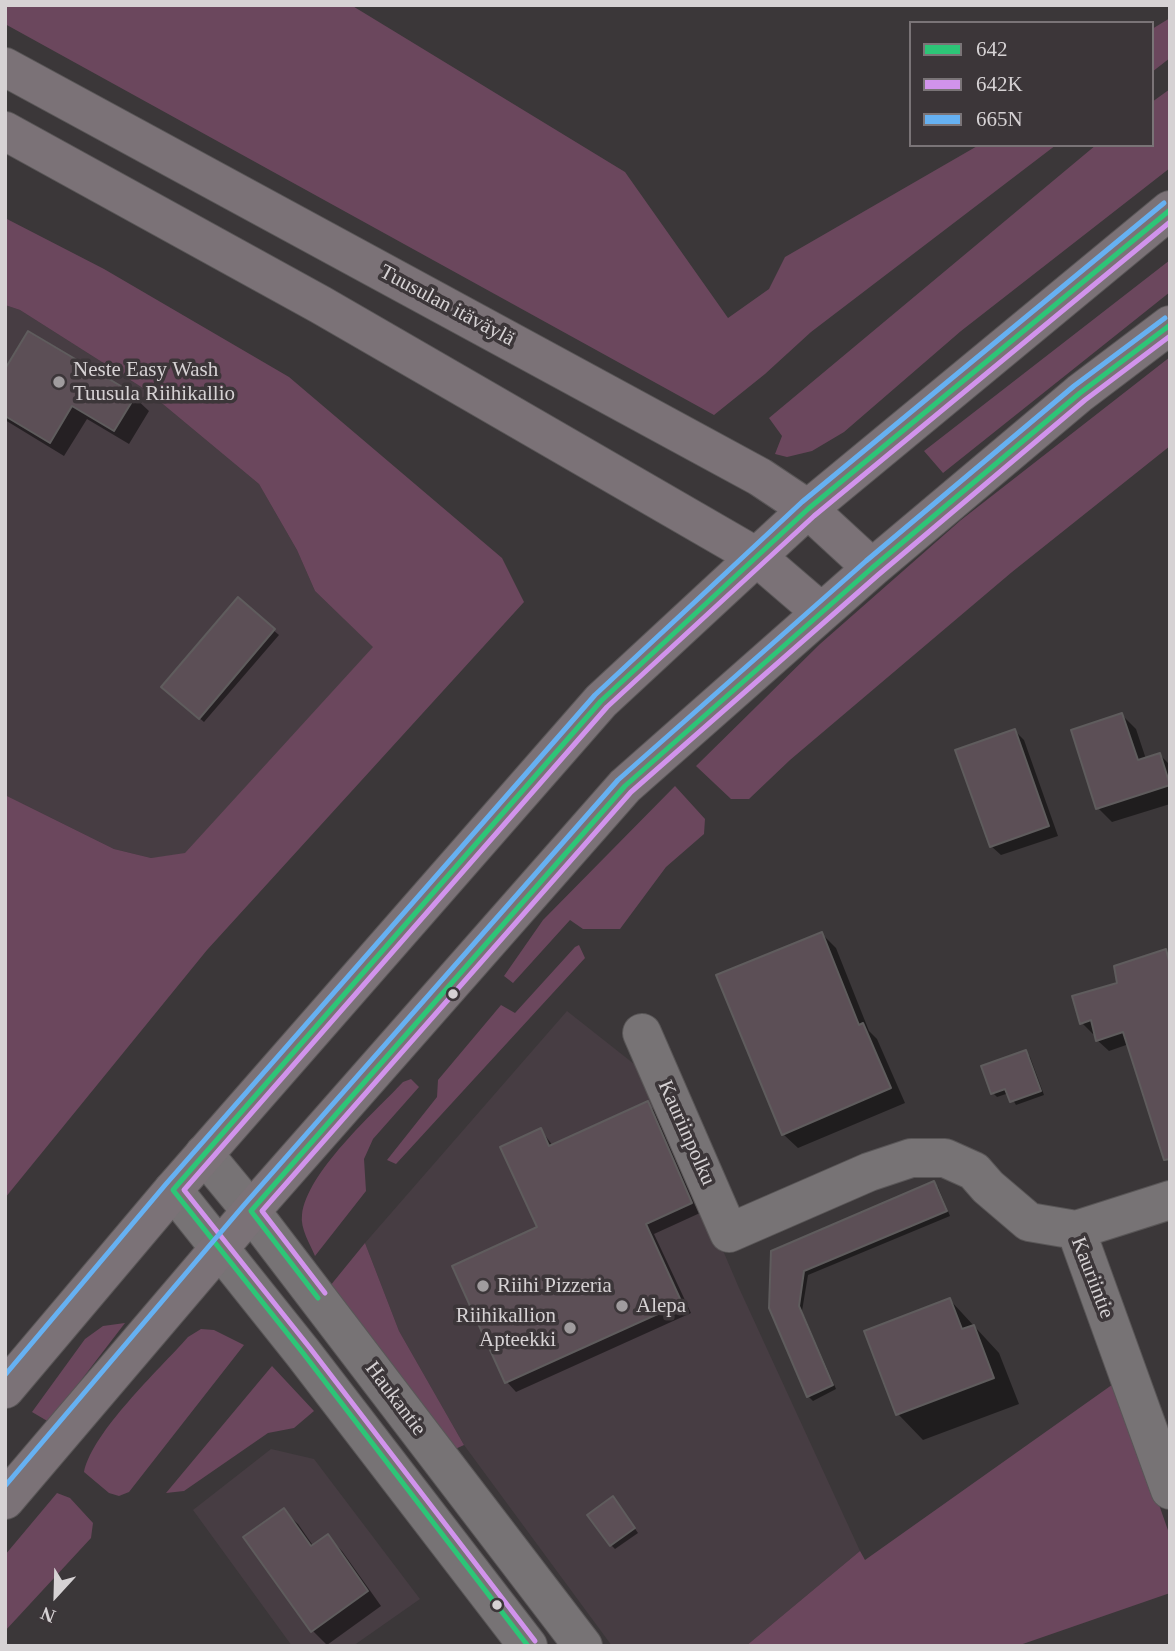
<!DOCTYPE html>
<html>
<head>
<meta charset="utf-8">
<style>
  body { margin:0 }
  #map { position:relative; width:1175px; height:1651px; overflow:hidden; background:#3b3739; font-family:"Times New Roman",serif }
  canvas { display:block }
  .frame { position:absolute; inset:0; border:7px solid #d6d2d4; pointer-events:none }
  .legend { position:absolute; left:909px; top:21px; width:245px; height:126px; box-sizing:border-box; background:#3c3639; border:2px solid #7a7477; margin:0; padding:9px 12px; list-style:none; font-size:21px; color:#d6d2d4 }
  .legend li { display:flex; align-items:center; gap:14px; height:35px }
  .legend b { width:35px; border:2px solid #7a7477 }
  .north { position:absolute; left:21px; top:1560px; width:70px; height:70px; -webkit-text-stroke:5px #3c3639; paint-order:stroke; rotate:202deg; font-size:19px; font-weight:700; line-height:28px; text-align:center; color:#d6d2d4 }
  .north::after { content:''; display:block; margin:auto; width:24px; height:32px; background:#d6d2d4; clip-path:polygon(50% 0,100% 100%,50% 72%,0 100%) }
</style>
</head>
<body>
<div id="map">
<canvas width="1175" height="1651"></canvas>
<div class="frame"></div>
<ul class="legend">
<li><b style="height:9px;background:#2dc577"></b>642</li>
<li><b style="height:9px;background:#d193ec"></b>642K</li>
<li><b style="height:9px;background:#66b1f2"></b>665N</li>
</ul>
<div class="north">N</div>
</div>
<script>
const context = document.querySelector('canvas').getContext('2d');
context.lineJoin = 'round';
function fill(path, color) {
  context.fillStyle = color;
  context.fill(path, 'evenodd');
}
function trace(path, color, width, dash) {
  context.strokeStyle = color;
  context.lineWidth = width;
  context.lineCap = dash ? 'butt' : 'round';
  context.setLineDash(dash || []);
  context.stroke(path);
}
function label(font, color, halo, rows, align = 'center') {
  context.font = font + ' "Times New Roman",serif';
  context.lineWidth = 7;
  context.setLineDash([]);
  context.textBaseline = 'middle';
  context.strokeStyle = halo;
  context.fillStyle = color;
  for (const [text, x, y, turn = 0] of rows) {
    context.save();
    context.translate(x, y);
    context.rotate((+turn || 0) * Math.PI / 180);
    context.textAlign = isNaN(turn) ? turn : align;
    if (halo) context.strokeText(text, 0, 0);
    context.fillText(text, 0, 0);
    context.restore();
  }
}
fill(new Path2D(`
  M 5,305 L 20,310 L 146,390 L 259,484 L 297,550 L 315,591 L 374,647 L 185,854 L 151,858 L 114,849 L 5,795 L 5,416 L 49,442 L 72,406 L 114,431 L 135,396 L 29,331 L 5,369 ZM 238,597 L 275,630 L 199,718 L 161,686 Z
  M 567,1011 L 648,1075 L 739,1288 L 860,1551 L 746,1646 L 612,1646 L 464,1445 L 399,1331 L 365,1243 Z
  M 271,1449 L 314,1459 L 420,1599 L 353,1646 L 292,1646 L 193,1510 Z`), '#473d43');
fill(new Path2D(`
  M 5,5 L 351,5 L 625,172 L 728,318 L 769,289 L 785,257 L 979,145 L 1056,145 L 811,332 L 765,374 L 714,415 L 5,24 Z
  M 1170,18 L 1170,58 L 1152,72 L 1152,29 Z
  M 1170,89 L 1170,168 L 961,331 L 844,432 L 812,451 L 787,457 L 775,454 L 782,436 L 769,418 L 1096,145 L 1152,145 L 1152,102 Z
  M 5,218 L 104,269 L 289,377 L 502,558 L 524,602 L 207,950 L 5,1198 L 5,795 L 114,849 L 151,858 L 185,853 L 373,647 L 315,591 L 297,550 L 259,484 L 146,390 L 20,310 L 5,305 Z
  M 1170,260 L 1170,292 L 943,473 L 924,451 Z
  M 1170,357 L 1170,446 L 1012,572 L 790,760 L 749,799 L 731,799 L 696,766 L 820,644 L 961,520 Z
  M 675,786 L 705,819 L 704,834 L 666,867 L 620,929 L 583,929 L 570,920 L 513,983 L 504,976 L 543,920 Z
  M 579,945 L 585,958 L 396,1164 L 387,1160 L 437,1097 L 438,1080 L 501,1005 L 515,1013 L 575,947 Z
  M 411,1079 L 419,1087 L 373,1139 L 364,1159 L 366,1191 L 315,1256 C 310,1244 300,1228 302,1215 C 307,1172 373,1114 403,1082 Z
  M 365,1243 L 399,1331 L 464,1445 L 451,1451 L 330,1286 Z
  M 125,1323 L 49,1422 L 32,1412 L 85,1339 L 103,1326 Z
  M 201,1329 L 214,1330 L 244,1345 L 129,1492 L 119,1496 L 109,1493 L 84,1472 C 93,1431 158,1371 188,1337 Z
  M 272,1366 L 314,1411 L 294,1428 L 268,1433 L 184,1491 L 166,1493 Z
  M 1116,1382 L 1170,1536 L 1170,1593 L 1017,1646 L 746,1646 L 860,1551 L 865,1560 Z
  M 57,1493 L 70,1498 L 93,1523 L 91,1538 L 5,1631 L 5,1555 Z`), '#6b475d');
fill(new Path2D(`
  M 5,373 L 134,397 L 149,411 L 129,444 L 87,419 L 64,456 L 5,420 Z
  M 238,600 L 279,635 L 204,722 L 168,691 Z
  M 1122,715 L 1136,729 L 1146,759 L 1160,755 L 1170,765 L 1170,804 L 1112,822 L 1098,808 Z
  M 1015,731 L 1024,740 L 1058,836 L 1001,855 L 991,846 Z
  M 822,934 L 836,948 L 869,1031 L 877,1039 L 905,1103 L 798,1148 L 783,1134 Z
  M 1165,951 L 1170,955 L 1170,1154 L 1129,1044 L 1109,1051 L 1097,1040 L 1096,1033 L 1093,1034 L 1082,1023 L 1119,984 Z
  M 1026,1052 L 1030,1057 L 1044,1095 L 1016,1105 L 1009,1093 L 997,1097 L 993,1093 Z
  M 647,1103 L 657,1113 L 700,1213 L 654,1234 L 691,1313 L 516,1392 L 507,1382 L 454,1267 L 539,1228 L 541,1130 L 553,1146 Z
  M 933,1183 L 938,1187 L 950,1216 L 808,1275 L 802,1311 L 836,1389 L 813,1401 L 808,1396 L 770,1308 L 772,1252 Z
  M 950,1300 L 999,1353 L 1019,1404 L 923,1440 L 898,1414 Z
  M 617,1503 L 638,1533 L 615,1549 L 611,1545 Z
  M 283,1510 L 298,1524 L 314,1547 L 328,1537 L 342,1551 L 381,1606 L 327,1645 L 313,1631 Z`), '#0007');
const building = new Path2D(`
  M 28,331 L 136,395 L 114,431 L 72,406 L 50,443 L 5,416 L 5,369 Z
  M 238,597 L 275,629 L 199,719 L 161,687 Z
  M 1122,713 L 1138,760 L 1160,753 L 1170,785 L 1096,809 L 1071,730 Z
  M 1015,729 L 1049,826 L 990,847 L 955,750 Z
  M 822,932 L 859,1025 L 863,1023 L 891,1088 L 782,1135 L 716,975 Z
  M 1166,949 L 1170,965 L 1170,1159 L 1164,1160 L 1123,1032 L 1096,1041 L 1091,1020 L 1080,1024 L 1072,996 L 1117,983 L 1114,966 Z
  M 1026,1050 L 1041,1091 L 1010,1102 L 1005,1089 L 991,1094 L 981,1066 Z
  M 648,1101 L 692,1203 L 646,1224 L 682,1303 L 505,1383 L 452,1266 L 537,1227 L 500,1147 L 541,1128 L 549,1146 Z
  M 934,1181 L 947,1211 L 804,1271 L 799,1306 L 833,1385 L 807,1397 L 769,1308 L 771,1251 Z
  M 950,1298 L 962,1329 L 974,1325 L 994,1378 L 896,1415 L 864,1331 Z
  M 613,1496 L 635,1528 L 610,1546 L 587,1515 Z
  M 284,1508 L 311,1546 L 328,1534 L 368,1591 L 311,1632 L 243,1537 Z`);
fill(building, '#5c4f56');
trace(building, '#5f5c5d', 2);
const minor = new Path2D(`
  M 642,1033 L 729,1233 L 869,1172 L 911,1158 L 945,1158 L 974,1171 L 988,1187 L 1029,1222 L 1076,1230 L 1170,1200
  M 1076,1230 L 1170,1490`);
const tertiary = new Path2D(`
  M 204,1154 L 251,1211 L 583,1646
  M 173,1190 L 303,1353 L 528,1646`);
const primary = new Path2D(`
  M 5,67 L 760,477 L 808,509 L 872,568
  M 5,131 L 321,305 L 757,557 L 821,612
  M 5,1389 L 173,1190 L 601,701 L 808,509 L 1170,210
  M 5,1500 L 251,1211 L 625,786 L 872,568 L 1080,393 L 1170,325`);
trace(minor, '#595657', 40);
trace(tertiary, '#595657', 40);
trace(primary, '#595657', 40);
trace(minor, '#777375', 38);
trace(tertiary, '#777375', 38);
trace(primary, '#7b7277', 38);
trace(new Path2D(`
  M 318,1298 L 251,1211 L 625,786 L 872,568 L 1080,393 L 1170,325
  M 528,1646 L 303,1353 L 173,1190 L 601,701 L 808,509 L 1170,210`), '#2dc577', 5);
trace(new Path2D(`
  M 325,1293 L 262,1211 L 631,792 L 878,575 L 1085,400 L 1170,336
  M 535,1641 L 310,1348 L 184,1190 L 607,707 L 814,516 L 1170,222`), '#d193ec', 5);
trace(new Path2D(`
  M 5,1375 L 166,1184 L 595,695 L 802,502 L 1164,203
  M 5,1486 L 244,1205 L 618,780 L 866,561 L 1074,386 L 1165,318`), '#66b1f2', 5);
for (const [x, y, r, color] of [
  [59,382,7,"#a09c9e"],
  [453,994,6,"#d6d2d4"],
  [483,1286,7,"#a09c9e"],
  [622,1306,7,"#a09c9e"],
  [570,1328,7,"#a09c9e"],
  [497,1605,6,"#d6d2d4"]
]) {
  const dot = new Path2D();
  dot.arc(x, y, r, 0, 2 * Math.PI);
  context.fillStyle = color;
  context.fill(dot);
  trace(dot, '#3c3639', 2.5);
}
label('21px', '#d6d2d4', '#3c3639', [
  ["Tuusulan itäväylä",447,306,28],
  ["Kauriinpolku",686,1133,66],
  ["Kauriintie",1092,1278,69],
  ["Haukantie",395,1399,53]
]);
label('21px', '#d6d2d4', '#3c3639', [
  ["Neste Easy Wash",73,370],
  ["Tuusula Riihikallio",73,394],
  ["Riihi Pizzeria",497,1286],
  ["Alepa",636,1306],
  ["Riihikallion",556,1316,"right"],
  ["Apteekki",556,1340,"right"]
], 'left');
</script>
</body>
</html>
